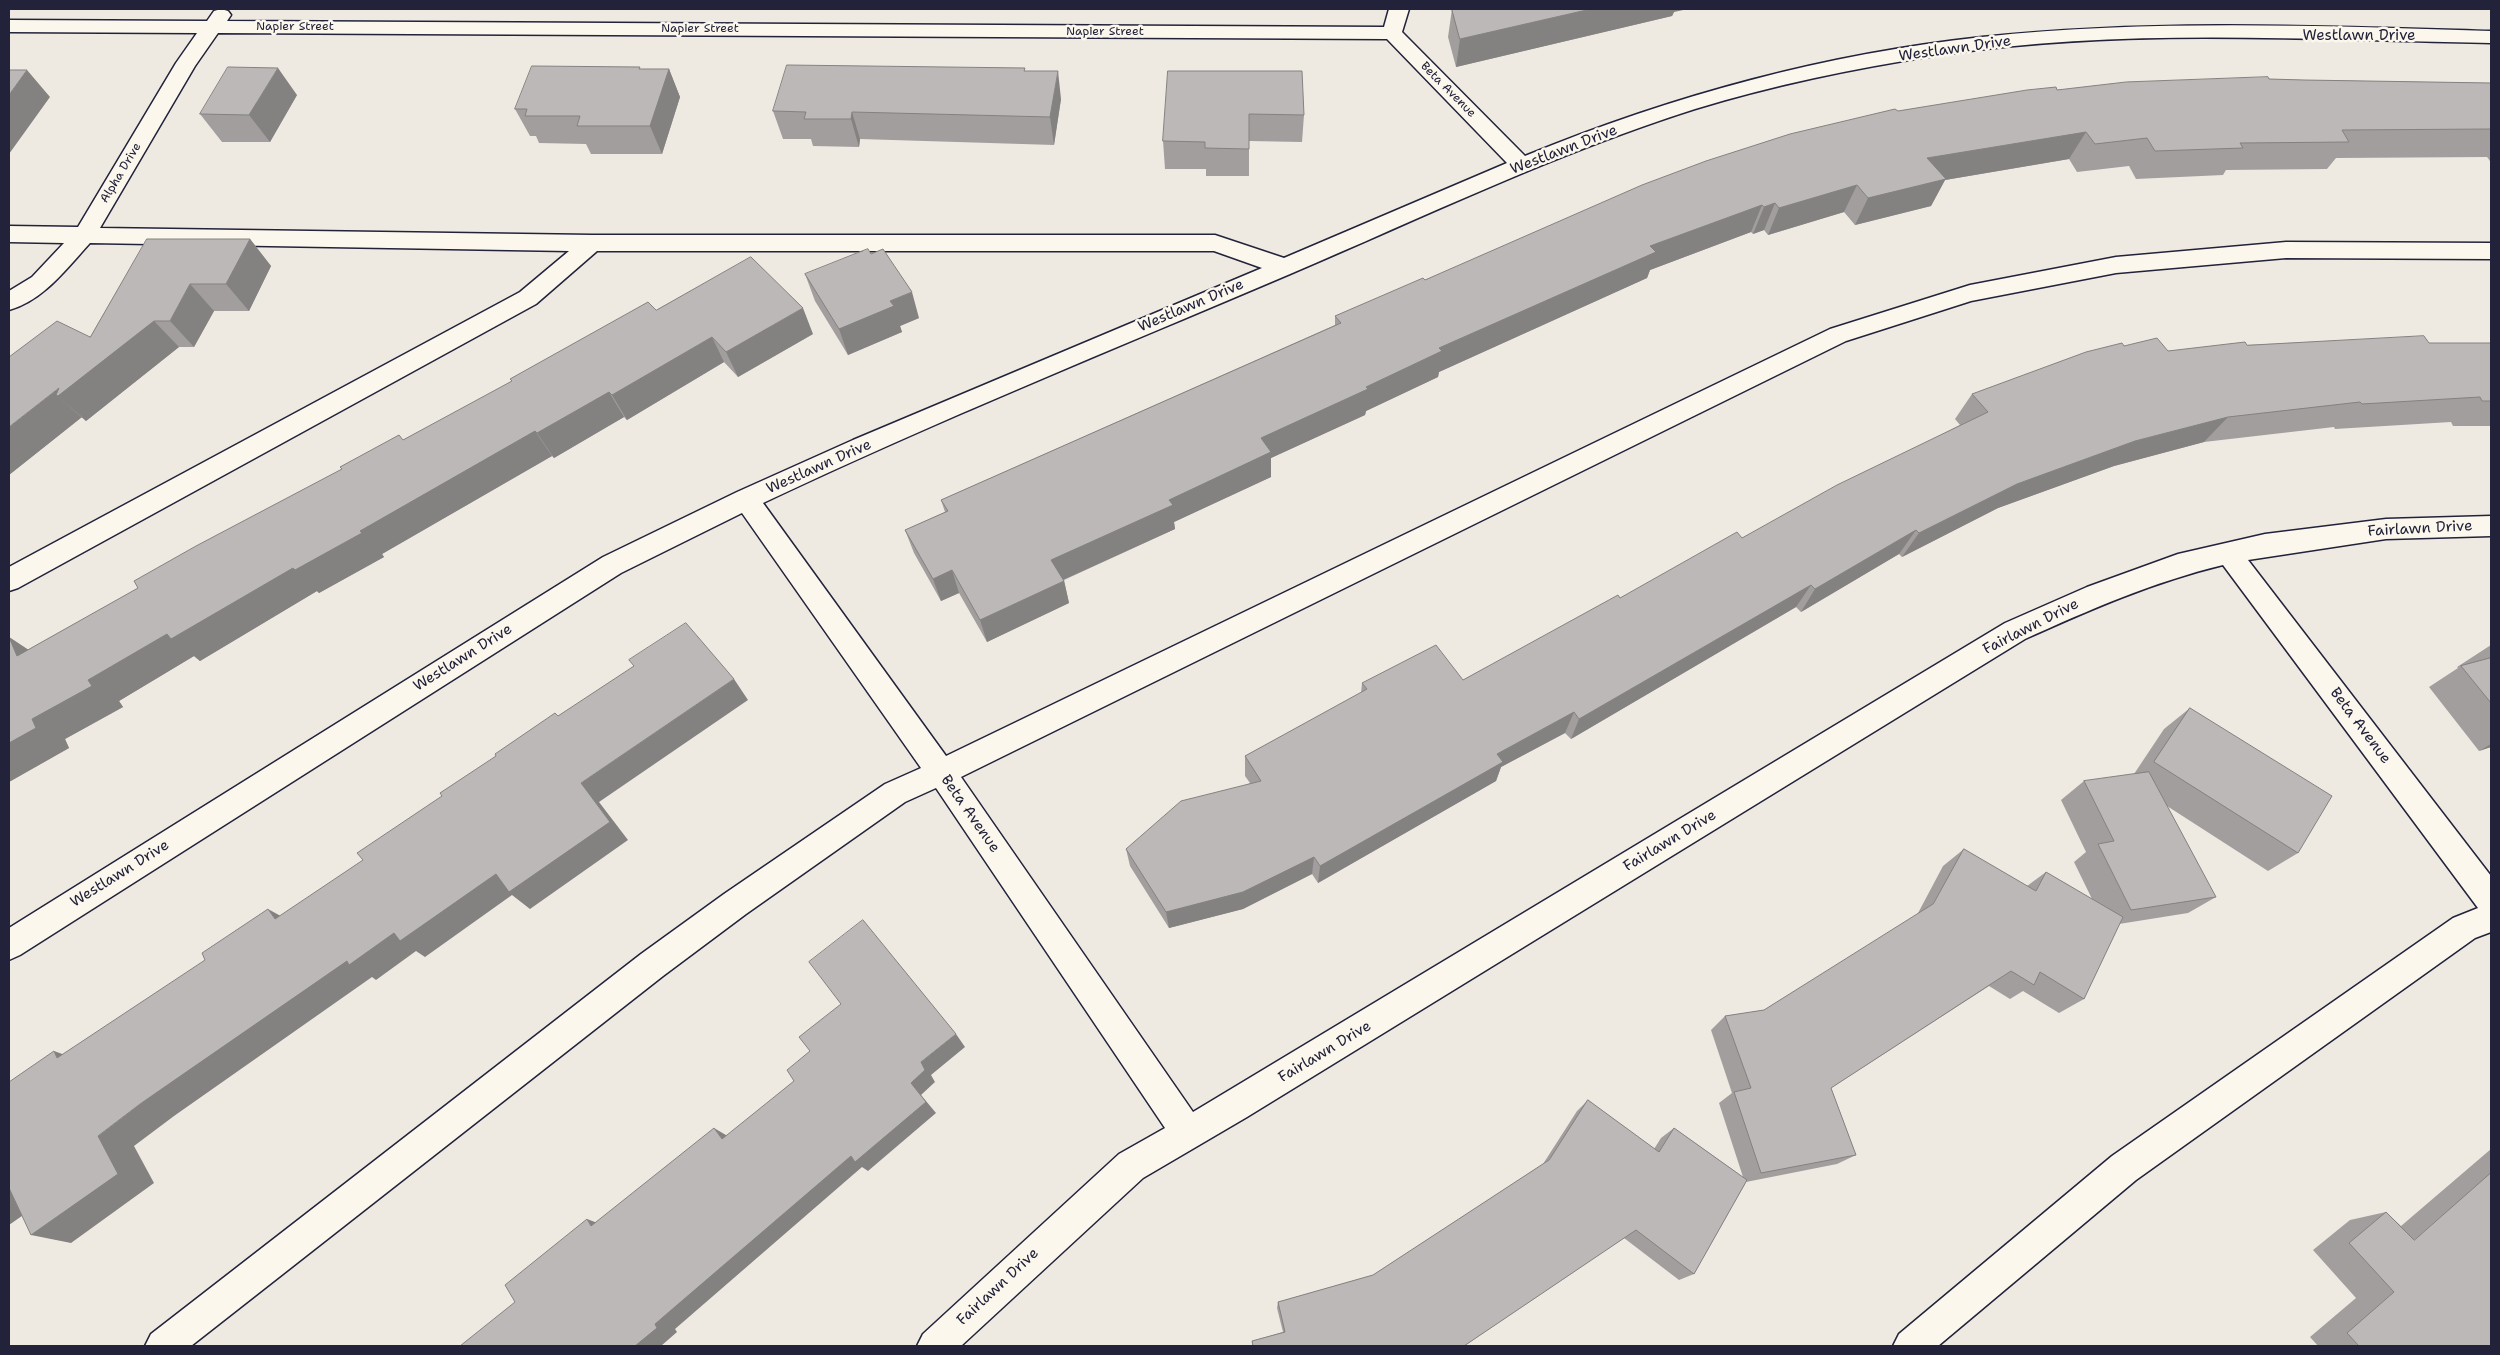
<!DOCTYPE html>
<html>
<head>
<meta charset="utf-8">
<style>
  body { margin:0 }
  #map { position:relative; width:2500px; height:1355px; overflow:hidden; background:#eeeae2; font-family:"Shantell Sans",sans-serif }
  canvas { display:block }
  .frame { position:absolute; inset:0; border:10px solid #22223b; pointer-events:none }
</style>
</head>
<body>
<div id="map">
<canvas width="2500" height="1355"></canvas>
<div class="frame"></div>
</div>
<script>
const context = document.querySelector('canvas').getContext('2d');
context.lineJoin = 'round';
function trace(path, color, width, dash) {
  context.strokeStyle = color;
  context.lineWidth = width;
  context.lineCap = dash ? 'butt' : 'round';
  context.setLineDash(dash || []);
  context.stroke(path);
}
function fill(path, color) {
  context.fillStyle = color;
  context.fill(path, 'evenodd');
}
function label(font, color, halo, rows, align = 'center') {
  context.font = font + ' "Shantell Sans",sans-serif';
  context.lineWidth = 5;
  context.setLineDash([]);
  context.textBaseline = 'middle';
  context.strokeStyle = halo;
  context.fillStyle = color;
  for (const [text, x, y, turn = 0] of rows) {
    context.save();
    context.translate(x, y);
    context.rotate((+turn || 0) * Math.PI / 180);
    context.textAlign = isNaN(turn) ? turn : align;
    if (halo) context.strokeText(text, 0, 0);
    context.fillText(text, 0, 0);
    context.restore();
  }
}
const minor = new Path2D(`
  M 221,9 L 228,11 L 231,15 L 227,21 L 1384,27 L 1389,9 L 1409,9 L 1402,32 L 1525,156 C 1671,96 1825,54 1982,37 C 2151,19 2323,26 2491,31 L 2491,43 C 2307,40 2118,27 1935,56 C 1855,68 1774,85 1695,109 C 1556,153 1424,217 1290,274 C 1114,349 936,421 763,503 L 946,756 L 1830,329 L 1970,285 L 2116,257 L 2286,242 L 2491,243 L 2491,259 L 2286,258 L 2116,273 L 1971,301 L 1846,341 L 961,777 L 1193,1112 L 2005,623 L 2087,587 L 2178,554 L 2265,534 L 2386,519 L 2491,516 L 2491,536 L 2386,539 L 2248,560 L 2491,876 L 2491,932 L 2475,938 L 2136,1180 L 1938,1346 L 1893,1346 L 1899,1334 L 2112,1156 L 2453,918 L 2478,908 L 2223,565 C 2153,582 2089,610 2025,639 L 1247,1117 L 1143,1178 L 961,1346 L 917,1346 L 923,1334 L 1119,1154 L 1165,1128 L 936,788 L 905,802 L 746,914 L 663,976 L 191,1346 L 145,1346 L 151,1334 L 641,954 L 724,894 L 885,784 L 921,768 L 742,513 L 621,573 L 20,955 L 9,960 L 9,928 L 603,557 L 737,492 L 853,440 L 1262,268 L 1214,251 L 597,251 L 536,304 L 18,588 L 9,591 L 9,567 L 520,292 L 569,251 L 90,243 C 67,268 43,301 9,310 L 9,291 L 32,277 L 64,243 L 9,242 L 9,226 L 78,227 L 176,63 L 197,33 L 9,32 L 9,20 L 207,21 L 214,11 ZM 218,33 L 1387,39 L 1507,163 L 1284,258 L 1215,235 L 592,235 L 100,228 L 195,66 Z`);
trace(minor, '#22223b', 3);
fill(minor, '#fbf7ec');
fill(new Path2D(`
  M 1452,9 L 1674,12 L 1672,16 L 1456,67 L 1448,37 Z
  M 641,69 L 669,69 L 680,97 L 662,154 L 591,154 L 586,144 L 539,143 L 536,136 L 530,136 L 515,109 Z
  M 1025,71 L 1061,99 L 1054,145 L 860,139 L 859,147 L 813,146 L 811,139 L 783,139 L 773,111 Z
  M 1168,71 L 1304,115 L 1302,142 L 1249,141 L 1249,176 L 1206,176 L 1206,169 L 1165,169 L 1163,141 Z
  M 2269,79 L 2304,80 L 2491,83 L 2491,161 L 2490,161 L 2487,157 L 2336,158 L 2327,169 L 2226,170 L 2223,175 L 2136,179 L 2129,166 L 2077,172 L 2069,159 L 1945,180 L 1931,206 L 1855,225 L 1844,212 L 1768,235 L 1764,230 L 1753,234 L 1751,232 L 1650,270 L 1647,278 L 1439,372 L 1438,377 L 1366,411 L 1365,415 L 1271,458 L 1271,477 L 1174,522 L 1175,529 L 1064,580 L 1069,603 L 987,642 L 959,593 L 941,601 L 914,553 L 905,530 L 945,512 L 941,500 L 1335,325 L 1335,316 L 1425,280 L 1898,111 L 2057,90 Z
  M 297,95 L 270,142 L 222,142 L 200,114 Z
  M 250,239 L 271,266 L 249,311 L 214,311 L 194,347 L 179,347 L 86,421 L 82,417 L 9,475 L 90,337 Z
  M 805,274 L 919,318 L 900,326 L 902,332 L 848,355 L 815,301 Z
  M 656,310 L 813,334 L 738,377 L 724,362 L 627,420 L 624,417 L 554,458 L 552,456 L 382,554 L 384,557 L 319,593 L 317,591 L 200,661 L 194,656 L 119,701 L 123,707 L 65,739 L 69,748 L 9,782 L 9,637 L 28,650 L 403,440 Z
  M 2429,343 L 2491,343 L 2491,426 L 2453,426 L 2451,422 L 2335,429 L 2334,427 L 2204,442 L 2114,466 L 1998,508 L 1902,557 L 1899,554 L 1801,612 L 1796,607 L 1571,739 L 1565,733 L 1501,767 L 1496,781 L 1318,883 L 1312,874 L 1243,909 L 1169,928 L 1130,866 L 1126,849 L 1250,783 L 1245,776 L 1245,756 L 1361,693 L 1362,683 L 1463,680 L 1620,598 L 1742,538 L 1960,425 L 1955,419 L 1972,394 L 2124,346 L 2168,351 L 2247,345 Z
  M 2491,645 L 2491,747 L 2479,751 L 2429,687 L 2458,668 L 2457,667 Z
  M 2190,708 L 2298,853 L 2268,871 L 2167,806 L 2216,897 L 2188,913 L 2119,924 L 2084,999 L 2059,1013 L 2023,991 L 2010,999 L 1989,986 L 1831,1088 L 1856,1155 L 1837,1164 L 1746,1182 L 1694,1274 L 1679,1280 L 1624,1238 L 1464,1346 L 1252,1346 L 1252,1341 L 1283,1332 L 1277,1308 L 1278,1302 L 1373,1275 L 1543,1164 L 1577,1111 L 1588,1100 L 1654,1149 L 1661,1138 L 1674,1128 L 1743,1177 L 1719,1103 L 1732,1093 L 1711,1030 L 1725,1016 L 1764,1010 L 1917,915 L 1943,866 L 1964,849 L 2027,886 L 2046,872 L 2092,899 L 2074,862 L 2086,852 L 2061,800 L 2084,781 L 2134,774 L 2164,729 Z
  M 2491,1149 L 2491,1346 L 2318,1346 L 2310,1337 L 2356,1298 L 2313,1250 L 2350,1220 L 2386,1212 L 2401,1226 Z`), '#a29e9e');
fill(new Path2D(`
  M 1591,9 L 1688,9 L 1674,12 L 1672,16 L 1456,67 L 1460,39 Z
  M 278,68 L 297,95 L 270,142 L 249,115 Z
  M 669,69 L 680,97 L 662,154 L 650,126 Z
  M 27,70 L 50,97 L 9,154 L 9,95 Z
  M 1058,71 L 1061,99 L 1054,145 L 1050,117 Z
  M 852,112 L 860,139 L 859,147 L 851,119 Z
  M 2086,132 L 2069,159 L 1945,180 L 1931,206 L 1855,225 L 1868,198 L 1927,158 Z
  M 1857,185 L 1844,212 L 1768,235 L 1779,208 Z
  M 1775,203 L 1764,230 L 1753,234 L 1764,207 Z
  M 1762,205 L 1751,232 L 1650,270 L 1647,278 L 1439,372 L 1438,377 L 1366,411 L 1365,415 L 1271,458 L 1271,477 L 1174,522 L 1175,529 L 1056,583 L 1051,560 L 1169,500 L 1261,438 L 1366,387 L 1439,348 L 1650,246 Z
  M 250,239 L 271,266 L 249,311 L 226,284 Z
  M 190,284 L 214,311 L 194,347 L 170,321 Z
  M 912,292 L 919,318 L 900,326 L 902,332 L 848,355 L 839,329 L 890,301 Z
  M 803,308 L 813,334 L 738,377 L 726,352 Z
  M 154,321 L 179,347 L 86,421 L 56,395 L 82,417 L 9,475 L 9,427 L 59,388 Z
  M 712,337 L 724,362 L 627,420 L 612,395 Z
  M 609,392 L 624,417 L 554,458 L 537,433 Z
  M 2228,417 L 2204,442 L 2114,466 L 1998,508 L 1902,557 L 1919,533 L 2017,484 L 2135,441 Z
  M 535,431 L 552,456 L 382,554 L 384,557 L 319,593 L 317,591 L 200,661 L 194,656 L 119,701 L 123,707 L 65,739 L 69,748 L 9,782 L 9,743 L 32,719 L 88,680 L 167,634 L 293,568 Z
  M 1916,530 L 1899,554 L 1801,612 L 1815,589 Z
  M 952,570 L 959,593 L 941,601 L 933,579 Z
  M 1064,581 L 1069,603 L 987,642 L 980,620 Z
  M 1811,585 L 1796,607 L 1571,739 L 1579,719 Z
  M 9,637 L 41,658 L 17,656 Z
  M 734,679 L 748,700 L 599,802 L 628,840 L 530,909 L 512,895 L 425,957 L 416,951 L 376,980 L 372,977 L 174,1116 L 134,1146 L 154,1183 L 71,1243 L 31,1235 L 98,1136 L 140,1104 L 581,783 Z
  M 1574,712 L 1565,733 L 1501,767 L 1496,781 L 1318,883 L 1320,866 L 1497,754 Z
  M 2491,744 L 2491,747 L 2479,751 Z
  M 1314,857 L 1312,874 L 1243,909 L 1169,928 L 1166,912 Z
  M 268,909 L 297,925 L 275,919 Z
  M 956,1034 L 965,1047 L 931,1075 L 935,1082 L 921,1095 L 936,1113 L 868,1171 L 862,1167 L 675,1329 L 677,1332 L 661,1346 L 635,1346 L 655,1324 L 911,1083 L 921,1062 Z
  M 54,1051 L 90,1064 L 57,1058 Z
  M 714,1128 L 731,1138 L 722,1139 Z
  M 9,1189 L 49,1197 L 9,1225 Z
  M 587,1219 L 608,1227 L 591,1226 Z`), '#848181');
const building = new Path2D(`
  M 1452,9 L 1591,9 L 1460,39 Z
  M 787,65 L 1025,68 L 1024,71 L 1058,71 L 1050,117 L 852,112 L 851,119 L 804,119 L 806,112 L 773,111 Z
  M 532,66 L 640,67 L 639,69 L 669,69 L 650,126 L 577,126 L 580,116 L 525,116 L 527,109 L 515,109 Z
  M 228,67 L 278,68 L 249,115 L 200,114 Z
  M 9,70 L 27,70 L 9,95 Z
  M 1168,71 L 1302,71 L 1304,115 L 1249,114 L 1249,149 L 1205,148 L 1205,142 L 1163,141 Z
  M 2268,77 L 2269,79 L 2304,80 L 2491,83 L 2491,129 L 2342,130 L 2349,142 L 2240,143 L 2243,148 L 2155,151 L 2147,138 L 2095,144 L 2086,132 L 1927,158 L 1946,179 L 1868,198 L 1857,185 L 1779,208 L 1775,203 L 1764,207 L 1762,205 L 1650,246 L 1656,252 L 1439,348 L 1442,351 L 1366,387 L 1368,389 L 1261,438 L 1271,452 L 1169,500 L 1173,505 L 1051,560 L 1064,581 L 980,620 L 952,570 L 933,579 L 905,530 L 948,511 L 941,500 L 1341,323 L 1335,316 L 1423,278 L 1425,280 L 1642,185 L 1706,161 L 1790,134 L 1895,109 L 1898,111 L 2027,90 L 2056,87 L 2057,90 L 2126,82 Z
  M 147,239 L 250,239 L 226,284 L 190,284 L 170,321 L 154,321 L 58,396 L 56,395 L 59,388 L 9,427 L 9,357 L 57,321 L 90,337 Z
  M 868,249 L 871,254 L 883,249 L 912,292 L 890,301 L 894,306 L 839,329 L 805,274 Z
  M 751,257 L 803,308 L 726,352 L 712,337 L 612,395 L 609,392 L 537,433 L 535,431 L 360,531 L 362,533 L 295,570 L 293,568 L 171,639 L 167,634 L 88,680 L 92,686 L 32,719 L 36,728 L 9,743 L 9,637 L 17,656 L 138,588 L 134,581 L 196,546 L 342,469 L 340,467 L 399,435 L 403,440 L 512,381 L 510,379 L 648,302 L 656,310 Z
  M 2424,336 L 2429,343 L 2491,343 L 2491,401 L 2482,401 L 2480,397 L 2362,404 L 2360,402 L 2228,417 L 2135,441 L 2017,484 L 1919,533 L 1916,530 L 1815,589 L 1811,585 L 1579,719 L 1574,712 L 1497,754 L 1503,762 L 1320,866 L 1314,857 L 1243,892 L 1166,912 L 1126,849 L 1181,801 L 1261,781 L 1245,756 L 1367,689 L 1362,683 L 1436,645 L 1463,680 L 1618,595 L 1620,598 L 1737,532 L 1742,538 L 1837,485 L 1988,412 L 1972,394 L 2086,352 L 2122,343 L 2124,346 L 2157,338 L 2168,351 L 2245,342 L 2247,345 Z
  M 686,623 L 734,679 L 581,783 L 610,822 L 509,892 L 496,874 L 400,941 L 394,933 L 349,965 L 347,961 L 140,1104 L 98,1136 L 118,1174 L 31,1235 L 9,1188 L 9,1189 L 9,1082 L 54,1051 L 57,1058 L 205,960 L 202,953 L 268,909 L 275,919 L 363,860 L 357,853 L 442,796 L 440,793 L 496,756 L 495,754 L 555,713 L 558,716 L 634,666 L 629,660 Z
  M 2491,658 L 2491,703 L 2461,666 Z
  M 2190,708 L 2332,796 L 2298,853 L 2154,762 Z
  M 2149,772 L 2216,897 L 2131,910 L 2098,844 L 2114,841 L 2084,781 Z
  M 1964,849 L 2036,891 L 2046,872 L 2123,917 L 2084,999 L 2040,972 L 2034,985 L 2011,971 L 1831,1088 L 1856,1155 L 1761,1173 L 1734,1092 L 1751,1088 L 1725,1016 L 1764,1010 L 1933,904 Z
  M 863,920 L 956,1034 L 921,1062 L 925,1070 L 911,1083 L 926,1102 L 855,1162 L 851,1156 L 655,1324 L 657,1328 L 635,1346 L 460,1346 L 515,1302 L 505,1285 L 587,1219 L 591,1226 L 714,1128 L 722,1139 L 794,1081 L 787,1070 L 810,1051 L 799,1037 L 841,1004 L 809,962 Z
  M 1588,1100 L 1659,1152 L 1674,1128 L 1747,1180 L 1694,1274 L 1636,1230 L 1464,1346 L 1253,1346 L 1252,1341 L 1285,1332 L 1278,1302 L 1373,1275 L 1549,1160 Z
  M 2491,1173 L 2491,1346 L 2359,1346 L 2347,1333 L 2394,1292 L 2349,1243 L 2386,1212 L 2414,1240 Z`);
fill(building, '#bcb8b8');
trace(building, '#848181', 1);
label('12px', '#22223b', '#fbf7ec', [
  ["Napier Street",295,27],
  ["Napier Street",700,29],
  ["Napier Street",1105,32],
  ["Beta Avenue",1448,90,45],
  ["Alpha Drive",121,173,-59]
]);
label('15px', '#22223b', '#fbf7ec', [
  ["Westlawn Drive",2359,36],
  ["Westlawn Drive",1955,49,-8],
  ["Westlawn Drive",1564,150,-21],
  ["Westlawn Drive",1191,306,-23],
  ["Westlawn Drive",819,467,-24],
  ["Fairlawn Drive",2420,529,-3],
  ["Fairlawn Drive",2031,627,-27],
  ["Westlawn Drive",463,658,-32],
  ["Beta Avenue",2360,726,53],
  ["Beta Avenue",970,814,55],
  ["Fairlawn Drive",1670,841,-31],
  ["Westlawn Drive",120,874,-32],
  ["Fairlawn Drive",1325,1052,-31],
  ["Fairlawn Drive",998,1287,-43]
]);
</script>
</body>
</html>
